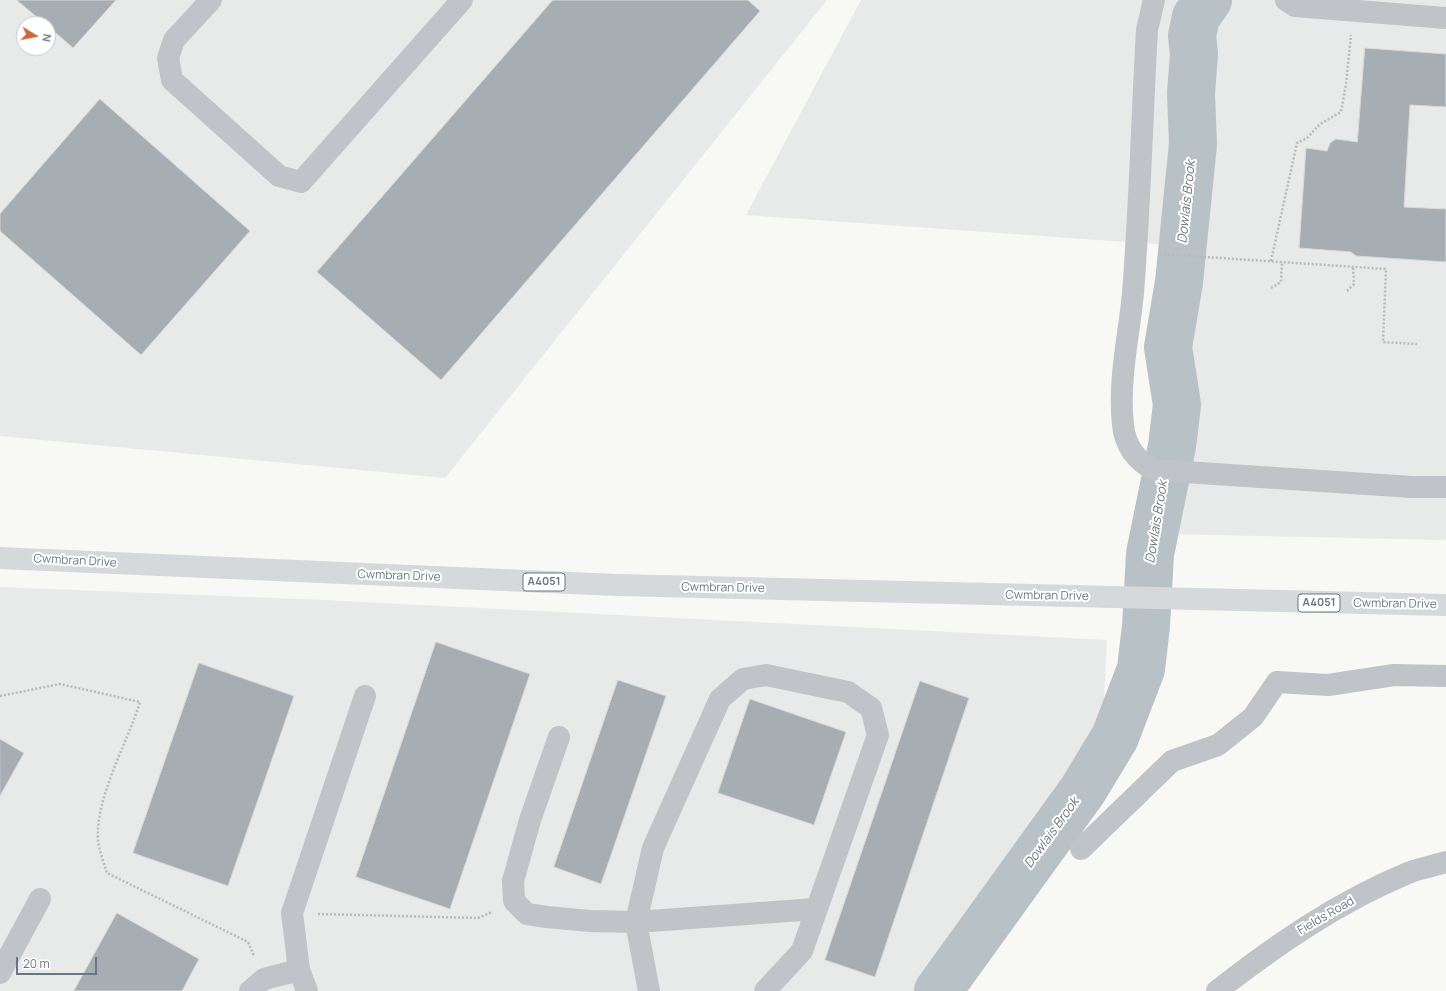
<!DOCTYPE html>
<html>
<head>
<meta charset="utf-8">
<style>
  body { margin:0 }
  #map { position:relative; width:1446px; height:991px; overflow:hidden; background:#f8f8f5; font-family:Manrope,sans-serif }
  canvas { display:block }
  .north { position:absolute; left:16px; top:16px; width:40px; height:40px; box-sizing:border-box; background:#fff; border:1px solid #c3c9cd; border-radius:50%; rotate:100deg; font-size:11px; font-weight:700; line-height:16px; text-align:center; color:#6a7783 }
  .north::after { content:''; display:block; margin:auto; width:14px; height:18px; background:#ce653f; clip-path:polygon(50% 0,100% 100%,50% 72%,0 100%) }
  .scale { position:absolute; left:16px; top:957px; width:81px; height:18px; box-sizing:border-box; border:2px solid #6a7783; border-top:0; padding-left:5px; font-size:12px; line-height:14px; white-space:nowrap; color:#6a7783; -webkit-text-stroke:3px #fff; paint-order:stroke }
</style>
</head>
<body>
<div id="map">
<canvas width="1446" height="991"></canvas>
<div class="north">N</div>
<div class="scale">20 m</div>
</div>
<script>
const context = document.querySelector('canvas').getContext('2d');
context.lineJoin = 'round';
function fill(path, color) {
  context.fillStyle = color;
  context.fill(path, 'evenodd');
}
function trace(path, color, width, dash) {
  context.strokeStyle = color;
  context.lineWidth = width;
  context.lineCap = dash ? 'butt' : 'round';
  context.setLineDash(dash || []);
  context.stroke(path);
}
function label(font, color, halo, rows, align = 'center') {
  context.font = font + ' Manrope,sans-serif';
  context.lineWidth = 4;
  context.setLineDash([]);
  context.textBaseline = 'middle';
  context.strokeStyle = halo;
  context.fillStyle = color;
  for (const [text, x, y, turn = 0] of rows) {
    context.save();
    context.translate(x, y);
    context.rotate((+turn || 0) * Math.PI / 180);
    context.textAlign = isNaN(turn) ? turn : align;
    if (halo) context.strokeText(text, 0, 0);
    context.fillText(text, 0, 0);
    context.restore();
  }
}
fill(new Path2D(`
  M 0,0 L 827,0 L 445,478 L 0,436 ZM 24,24 L 48,24 L 48,48 L 24,48 Z
  M 861,0 L 1446,0 L 1446,540 L 1170,534 L 1169,245 L 746,215 Z
  M 0,587 L 323,600 L 1107,640 L 1103,720 L 1034,849 L 948,991 L 0,991 Z`), '#e8e9e9');
trace(new Path2D(`
  M 938,991 L 1083,790 L 1115,737 L 1141,669 L 1146,626 L 1150,554 L 1172,446 L 1177,405 L 1168,347 L 1179,282 L 1193,144 L 1191,93 L 1194,54 L 1192,36 L 1196,17 L 1208,0`), '#b8c1c6', 48);
const building = new Path2D(`
  M 17,0 L 116,0 L 73,48 L 48,26 L 48,24 L 45,24 Z
  M 553,0 L 748,0 L 760,11 L 441,380 L 317,272 Z
  M 1365,48 L 1446,54 L 1446,107 L 1410,105 L 1404,207 L 1446,209 L 1446,262 L 1356,256 L 1351,252 L 1299,248 L 1306,148 L 1327,151 L 1330,143 L 1336,139 L 1357,142 Z
  M 100,99 L 250,231 L 141,355 L 0,231 L 0,214 Z
  M 436,642 L 530,674 L 450,909 L 356,877 Z
  M 199,663 L 294,696 L 228,886 L 133,853 Z
  M 618,680 L 666,696 L 601,884 L 554,867 Z
  M 920,681 L 969,698 L 875,977 L 825,960 Z
  M 750,699 L 846,732 L 814,825 L 718,793 Z
  M 0,739 L 24,753 L 0,796 Z
  M 117,913 L 199,959 L 182,991 L 74,991 Z`);
fill(building, '#a6adb3');
trace(building, '#d9d9d8', 1);
trace(new Path2D(`
  M 1160,254 L 1386,269 L 1383,342 L 1417,344
  M 1271,261 L 1297,143 L 1307,138 L 1320,124 L 1341,112 L 1346,84 L 1351,35
  M 1271,288 L 1281,282 L 1282,262
  M 1347,291 L 1354,284 L 1353,267
  M 0,696 L 60,684 L 140,702 C 127,744 95,798 98,840 C 99,851 104,863 107,873 L 248,942 L 254,956
  M 318,914 L 478,918 L 492,912`), '#b8bbbe', 2.5, [2, 2]);
trace(new Path2D(`
  M 211,0 L 174,40 L 168,58 L 172,80 L 279,176 L 301,182 L 462,0
  M 1154,0 L 1147,30 C 1142,117 1140,205 1133,293 C 1129,336 1118,381 1123,425 C 1125,445 1136,461 1154,470 L 1412,487 L 1446,487
  M 1286,0 L 1295,6 L 1446,18
  M 559,737 L 530,820 L 513,881 L 514,901 L 527,914 L 547,917 L 590,921 L 636,922 L 816,909
  M 1081,849 L 1172,761 L 1218,745 L 1253,717 L 1277,682 L 1328,685 L 1394,675 L 1446,676
  M 0,973 L 40,899
  M 250,991 L 264,979 L 299,970
  M 307,991 L 299,970 L 292,913 L 365,696
  M 649,991 L 636,922 L 653,848 L 720,699 L 743,679 L 766,675 L 848,692 L 871,708 L 878,735 L 802,951 L 765,991
  M 1217,991 C 1276,945 1338,902 1408,873 C 1420,868 1434,866 1446,862`), '#c0c3c7', 22);
trace(new Path2D(`
  M 0,558 L 617,585 L 1446,605`), '#d5d9dc', 22);
for (const [x, y, w] of [
  [544,582,42],
  [1319,603,42]
]) {
  const box = new Path2D();
  box.roundRect(x - w / 2, y - 9, w, 18, 3);
  context.fillStyle = '#fff';
  context.fill(box);
  trace(box, '#6a7783', 1);
}
label('bold 11px', '#6a7783', null, [
  ["A4051",544,582],
  ["A4051",1319,603]
]);
label('12px', '#6a7783', '#fff', [
  ["Cwmbran Drive",75,561,3],
  ["Cwmbran Drive",399,576,2],
  ["Cwmbran Drive",723,588,1],
  ["Cwmbran Drive",1047,596,1],
  ["Cwmbran Drive",1395,604,1],
  ["Fields Road",1326,916,-30]
]);
label('italic 13px', '#67777f', '#fff', [
  ["Dowlais Brook",1187,202,-84],
  ["Dowlais Brook",1157,522,-81],
  ["Dowlais Brook",1052,833,-54]
]);
</script>
</body>
</html>
